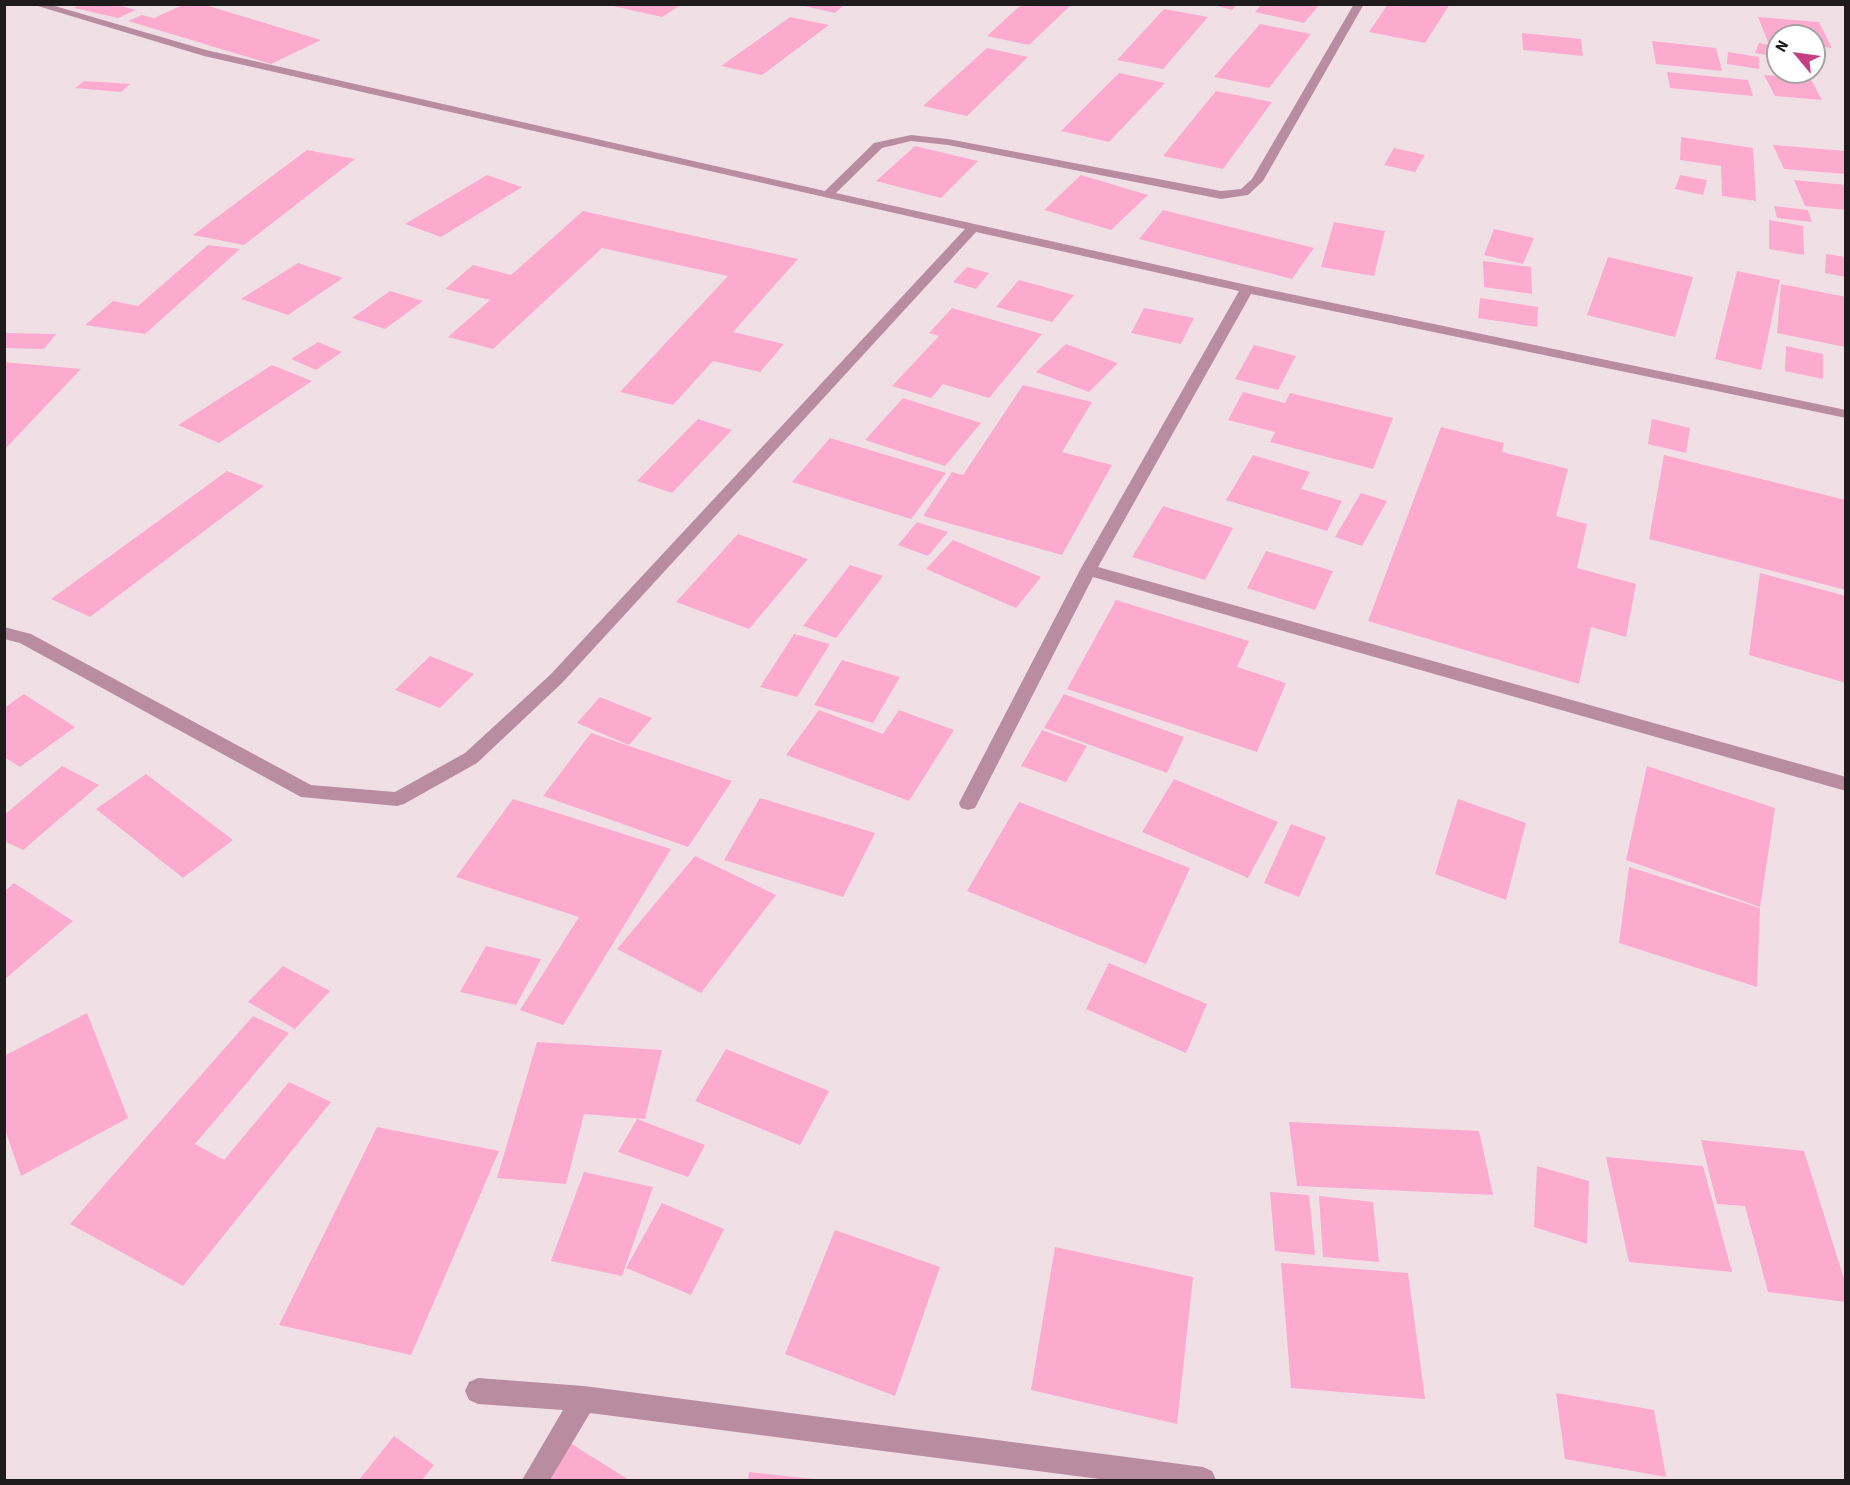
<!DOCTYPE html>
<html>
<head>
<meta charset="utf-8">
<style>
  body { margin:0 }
  #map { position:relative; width:1850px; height:1485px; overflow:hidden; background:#f0e0e6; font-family:"Source Sans 3",sans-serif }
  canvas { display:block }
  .frame { position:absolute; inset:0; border:6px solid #1f1a1c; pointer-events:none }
  .north { position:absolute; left:1766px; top:24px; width:60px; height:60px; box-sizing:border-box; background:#fff; border:2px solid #a5a3a4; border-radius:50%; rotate:299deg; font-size:16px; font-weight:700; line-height:24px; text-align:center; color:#1f1a1c }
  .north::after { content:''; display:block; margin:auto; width:21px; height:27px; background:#c43f84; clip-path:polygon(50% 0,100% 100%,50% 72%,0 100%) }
</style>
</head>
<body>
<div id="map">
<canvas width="1850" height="1485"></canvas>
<div class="frame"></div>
<div class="north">N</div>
</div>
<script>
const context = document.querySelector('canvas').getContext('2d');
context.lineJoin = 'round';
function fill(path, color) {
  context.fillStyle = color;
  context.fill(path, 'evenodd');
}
fill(new Path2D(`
  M 80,4 L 114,4 L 136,10 L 118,18 L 74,8 Z
  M 185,4 L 202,4 L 321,40 L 271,64 L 128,21 L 142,15 L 154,18 Z
  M 616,4 L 682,4 L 662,17 L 613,6 Z
  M 795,4 L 845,4 L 835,13 Z
  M 1022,4 L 1072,4 L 1029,45 L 987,36 Z
  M 1210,4 L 1237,4 L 1232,10 Z
  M 1262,4 L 1320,4 L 1304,23 L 1255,12 Z
  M 1388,4 L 1450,4 L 1425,43 L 1369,32 Z
  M 1164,9 L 1208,17 L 1163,69 L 1117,60 Z
  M 790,17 L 829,25 L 762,75 L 721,66 Z
  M 1758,17 L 1819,22 L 1832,48 L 1814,46 L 1814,36 L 1778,36 L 1778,43 L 1768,42 Z
  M 1260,24 L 1311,34 L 1269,88 L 1214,77 Z
  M 1522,33 L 1581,39 L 1583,56 L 1523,50 Z
  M 1652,41 L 1716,48 L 1722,71 L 1656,64 Z
  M 1759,43 L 1778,47 L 1778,57 L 1755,53 Z
  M 987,48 L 1028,57 L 967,116 L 923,106 Z
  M 1728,52 L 1759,57 L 1759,69 L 1727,64 Z
  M 1667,72 L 1748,80 L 1753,96 L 1670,88 Z
  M 1119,73 L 1165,83 L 1109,142 L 1061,131 Z
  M 1764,75 L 1810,78 L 1822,100 L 1775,96 Z
  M 84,81 L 130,84 L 121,92 L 75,88 Z
  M 1216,91 L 1272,102 L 1223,169 L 1163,156 Z
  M 1681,137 L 1753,148 L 1756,201 L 1722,196 L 1721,166 L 1680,160 Z
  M 1773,145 L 1846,151 L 1846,174 L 1784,169 Z
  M 915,146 L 978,161 L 941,198 L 876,181 Z
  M 1394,148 L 1425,155 L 1415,172 L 1384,165 Z
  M 307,150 L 355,159 L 244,245 L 193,235 Z
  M 487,175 L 522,187 L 441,237 L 405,224 Z
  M 1081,175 L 1148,195 L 1111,230 L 1044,210 Z
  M 1680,175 L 1707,180 L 1703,195 L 1675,189 Z
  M 1794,180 L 1846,185 L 1846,210 L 1805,206 Z
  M 1774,206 L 1808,210 L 1812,222 L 1777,218 Z
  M 1163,210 L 1314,248 L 1292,279 L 1139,239 Z
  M 583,211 L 798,259 L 733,332 L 784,344 L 760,372 L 713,361 L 673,405 L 620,392 L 728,276 L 602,248 L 493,349 L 448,337 L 490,300 L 445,289 L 473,265 L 511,275 Z
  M 1769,220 L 1803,226 L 1804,255 L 1769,249 Z
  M 1334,222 L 1385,231 L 1374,276 L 1321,267 Z
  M 1494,229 L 1534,238 L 1523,264 L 1484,255 Z
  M 208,245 L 240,249 L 145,334 L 85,325 L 113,301 L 138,306 Z
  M 1826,254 L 1846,257 L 1846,277 L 1825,273 Z
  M 1608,257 L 1693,277 L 1675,337 L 1587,315 Z
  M 1483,261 L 1531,267 L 1532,294 L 1484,287 Z
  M 298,263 L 343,278 L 288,315 L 241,299 Z
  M 967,267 L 989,273 L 976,289 L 953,282 Z
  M 1737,271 L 1780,280 L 1761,370 L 1715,359 Z
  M 1019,280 L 1074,295 L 1052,322 L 996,307 Z
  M 1781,284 L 1846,297 L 1845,347 L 1777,333 Z
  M 390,291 L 423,301 L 385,329 L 352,318 Z
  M 1480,298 L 1538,307 L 1537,327 L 1478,318 Z
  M 952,308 L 1042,334 L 989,398 L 943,384 L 931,398 L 892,386 L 939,336 L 929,333 Z
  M 1144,308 L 1194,318 L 1181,344 L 1131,333 Z
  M 4,333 L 56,334 L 44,349 L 4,348 Z
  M 318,342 L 342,352 L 316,370 L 291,359 Z
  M 1066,344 L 1118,363 L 1089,392 L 1036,372 Z
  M 1254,345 L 1296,356 L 1278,390 L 1235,379 Z
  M 1786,346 L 1823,354 L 1823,379 L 1785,371 Z
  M 4,362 L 81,369 L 4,450 Z
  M 272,365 L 312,381 L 219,443 L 178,425 Z
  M 1023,385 L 1092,402 L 1062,452 L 1112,465 L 1062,555 L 923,516 L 952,472 L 963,475 Z
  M 1243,392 L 1285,403 L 1290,393 L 1393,418 L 1373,469 L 1270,442 L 1275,432 L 1228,420 Z
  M 903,398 L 981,423 L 945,466 L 865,440 Z
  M 698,419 L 732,430 L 672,493 L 637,481 Z
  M 1652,419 L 1690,428 L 1686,453 L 1648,444 Z
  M 1441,427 L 1504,443 L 1502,452 L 1568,469 L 1556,516 L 1587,524 L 1577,568 L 1636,584 L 1626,637 L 1591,627 L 1579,684 L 1368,621 Z
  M 830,438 L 946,473 L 911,519 L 792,482 Z
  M 1253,455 L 1310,472 L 1301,489 L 1342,501 L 1327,531 L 1226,500 Z
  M 1664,455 L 1846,500 L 1846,590 L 1649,539 Z
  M 227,471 L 264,486 L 90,617 L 51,599 Z
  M 1361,493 L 1387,501 L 1362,546 L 1335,537 Z
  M 1163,506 L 1233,528 L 1205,580 L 1132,557 Z
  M 917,522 L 948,532 L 928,556 L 898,545 Z
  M 738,534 L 808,559 L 749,629 L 676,602 Z
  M 953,540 L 1041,577 L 1016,608 L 926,569 Z
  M 1266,551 L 1333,571 L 1315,610 L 1247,588 Z
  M 850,565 L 883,576 L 836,638 L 803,626 Z
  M 1760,573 L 1846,596 L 1846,683 L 1749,655 Z
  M 1116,600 L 1249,641 L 1237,667 L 1286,683 L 1257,752 L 1067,689 Z
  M 794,634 L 830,644 L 797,697 L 760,687 Z
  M 430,656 L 474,674 L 440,708 L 395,690 Z
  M 842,660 L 900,677 L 873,723 L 814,705 Z
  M 24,694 L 75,727 L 20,767 L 4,757 L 4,708 Z
  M 1064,694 L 1184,737 L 1167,773 L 1044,728 Z
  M 600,697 L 652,718 L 629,745 L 577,723 Z
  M 819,710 L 883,734 L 899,710 L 954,730 L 909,801 L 786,755 Z
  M 1042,730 L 1087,746 L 1066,782 L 1021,766 Z
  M 591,733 L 732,781 L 688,847 L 543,796 Z
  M 62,766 L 99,785 L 23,850 L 4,841 L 4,815 Z
  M 1647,766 L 1775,808 L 1760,907 L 1626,860 Z
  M 146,774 L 233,840 L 183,878 L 96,809 Z
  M 1174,779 L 1278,822 L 1248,878 L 1142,832 Z
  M 760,798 L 875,833 L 843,897 L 724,860 Z
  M 513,799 L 671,849 L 563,1025 L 520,1010 L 579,917 L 456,877 Z
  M 1458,799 L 1526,823 L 1506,900 L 1435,874 Z
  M 1019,802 L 1190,868 L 1146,964 L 967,891 Z
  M 1291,824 L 1326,837 L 1299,897 L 1264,883 Z
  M 695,856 L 776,895 L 701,993 L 617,949 Z
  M 1629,867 L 1760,908 L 1757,987 L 1619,943 Z
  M 14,883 L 73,921 L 5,979 L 5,891 Z
  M 486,946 L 541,959 L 516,1005 L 460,992 Z
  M 1109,963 L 1207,1004 L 1186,1053 L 1086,1009 Z
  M 283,966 L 330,991 L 295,1029 L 248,1002 Z
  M 87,1013 L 128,1118 L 21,1176 L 4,1127 L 4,1056 Z
  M 253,1016 L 289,1033 L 195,1144 L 224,1160 L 289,1082 L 331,1102 L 183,1286 L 70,1224 Z
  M 537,1042 L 662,1050 L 645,1119 L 584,1114 L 566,1184 L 497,1178 Z
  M 726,1049 L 829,1091 L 800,1145 L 695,1101 Z
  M 637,1119 L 705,1145 L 688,1177 L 618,1152 Z
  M 1289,1122 L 1479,1131 L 1493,1195 L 1297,1186 Z
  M 377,1127 L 499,1151 L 411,1355 L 279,1325 Z
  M 1701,1140 L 1804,1151 L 1846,1285 L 1846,1302 L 1768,1292 L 1745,1206 L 1717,1204 Z
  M 1606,1157 L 1703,1166 L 1732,1272 L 1629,1262 Z
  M 1537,1166 L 1589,1181 L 1587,1244 L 1534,1227 Z
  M 584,1172 L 653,1187 L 622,1276 L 551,1261 Z
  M 1270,1192 L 1309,1195 L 1315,1255 L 1275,1251 Z
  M 1319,1196 L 1373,1202 L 1379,1262 L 1323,1257 Z
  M 662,1203 L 724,1229 L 691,1295 L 626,1268 Z
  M 835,1230 L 940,1267 L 895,1396 L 785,1354 Z
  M 1055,1247 L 1193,1277 L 1177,1424 L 1031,1390 Z
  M 1281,1263 L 1408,1273 L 1425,1399 L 1291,1388 Z
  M 1556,1393 L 1654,1410 L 1666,1477 L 1565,1459 Z
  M 394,1436 L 434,1465 L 422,1480 L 359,1480 Z
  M 567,1441 L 629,1480 L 541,1480 Z
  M 749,1472 L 813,1479 L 813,1480 L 748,1480 Z`), '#fcabce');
fill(new Path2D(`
  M 31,4 L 48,4 L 206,50 L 825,191 L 874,143 L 911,135 L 948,139 L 1221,191 L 1241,189 L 1252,179 L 1354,4 L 1364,4 L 1263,181 L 1248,195 L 1221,199 L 948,145 L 911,141 L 882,148 L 836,193 L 1247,285 L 1846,410 L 1846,418 L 1251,294 L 1098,567 L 1846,777 L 1846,791 L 1093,577 L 975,808 L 968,810 L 961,808 L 959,803 L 1080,570 L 1239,291 L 976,232 L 562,683 L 477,763 L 404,804 L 397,806 L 301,797 L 20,643 L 4,639 L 4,627 L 31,634 L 311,785 L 395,792 L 465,753 L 550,675 L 965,229 L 204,56 Z
  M 478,1378 L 584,1386 L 1203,1467 L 1212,1471 L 1216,1480 L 1107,1480 L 590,1413 L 550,1480 L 522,1480 L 563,1410 L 478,1404 L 469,1400 L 465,1391 L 469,1382 Z`), '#b98d9f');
</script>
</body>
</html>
